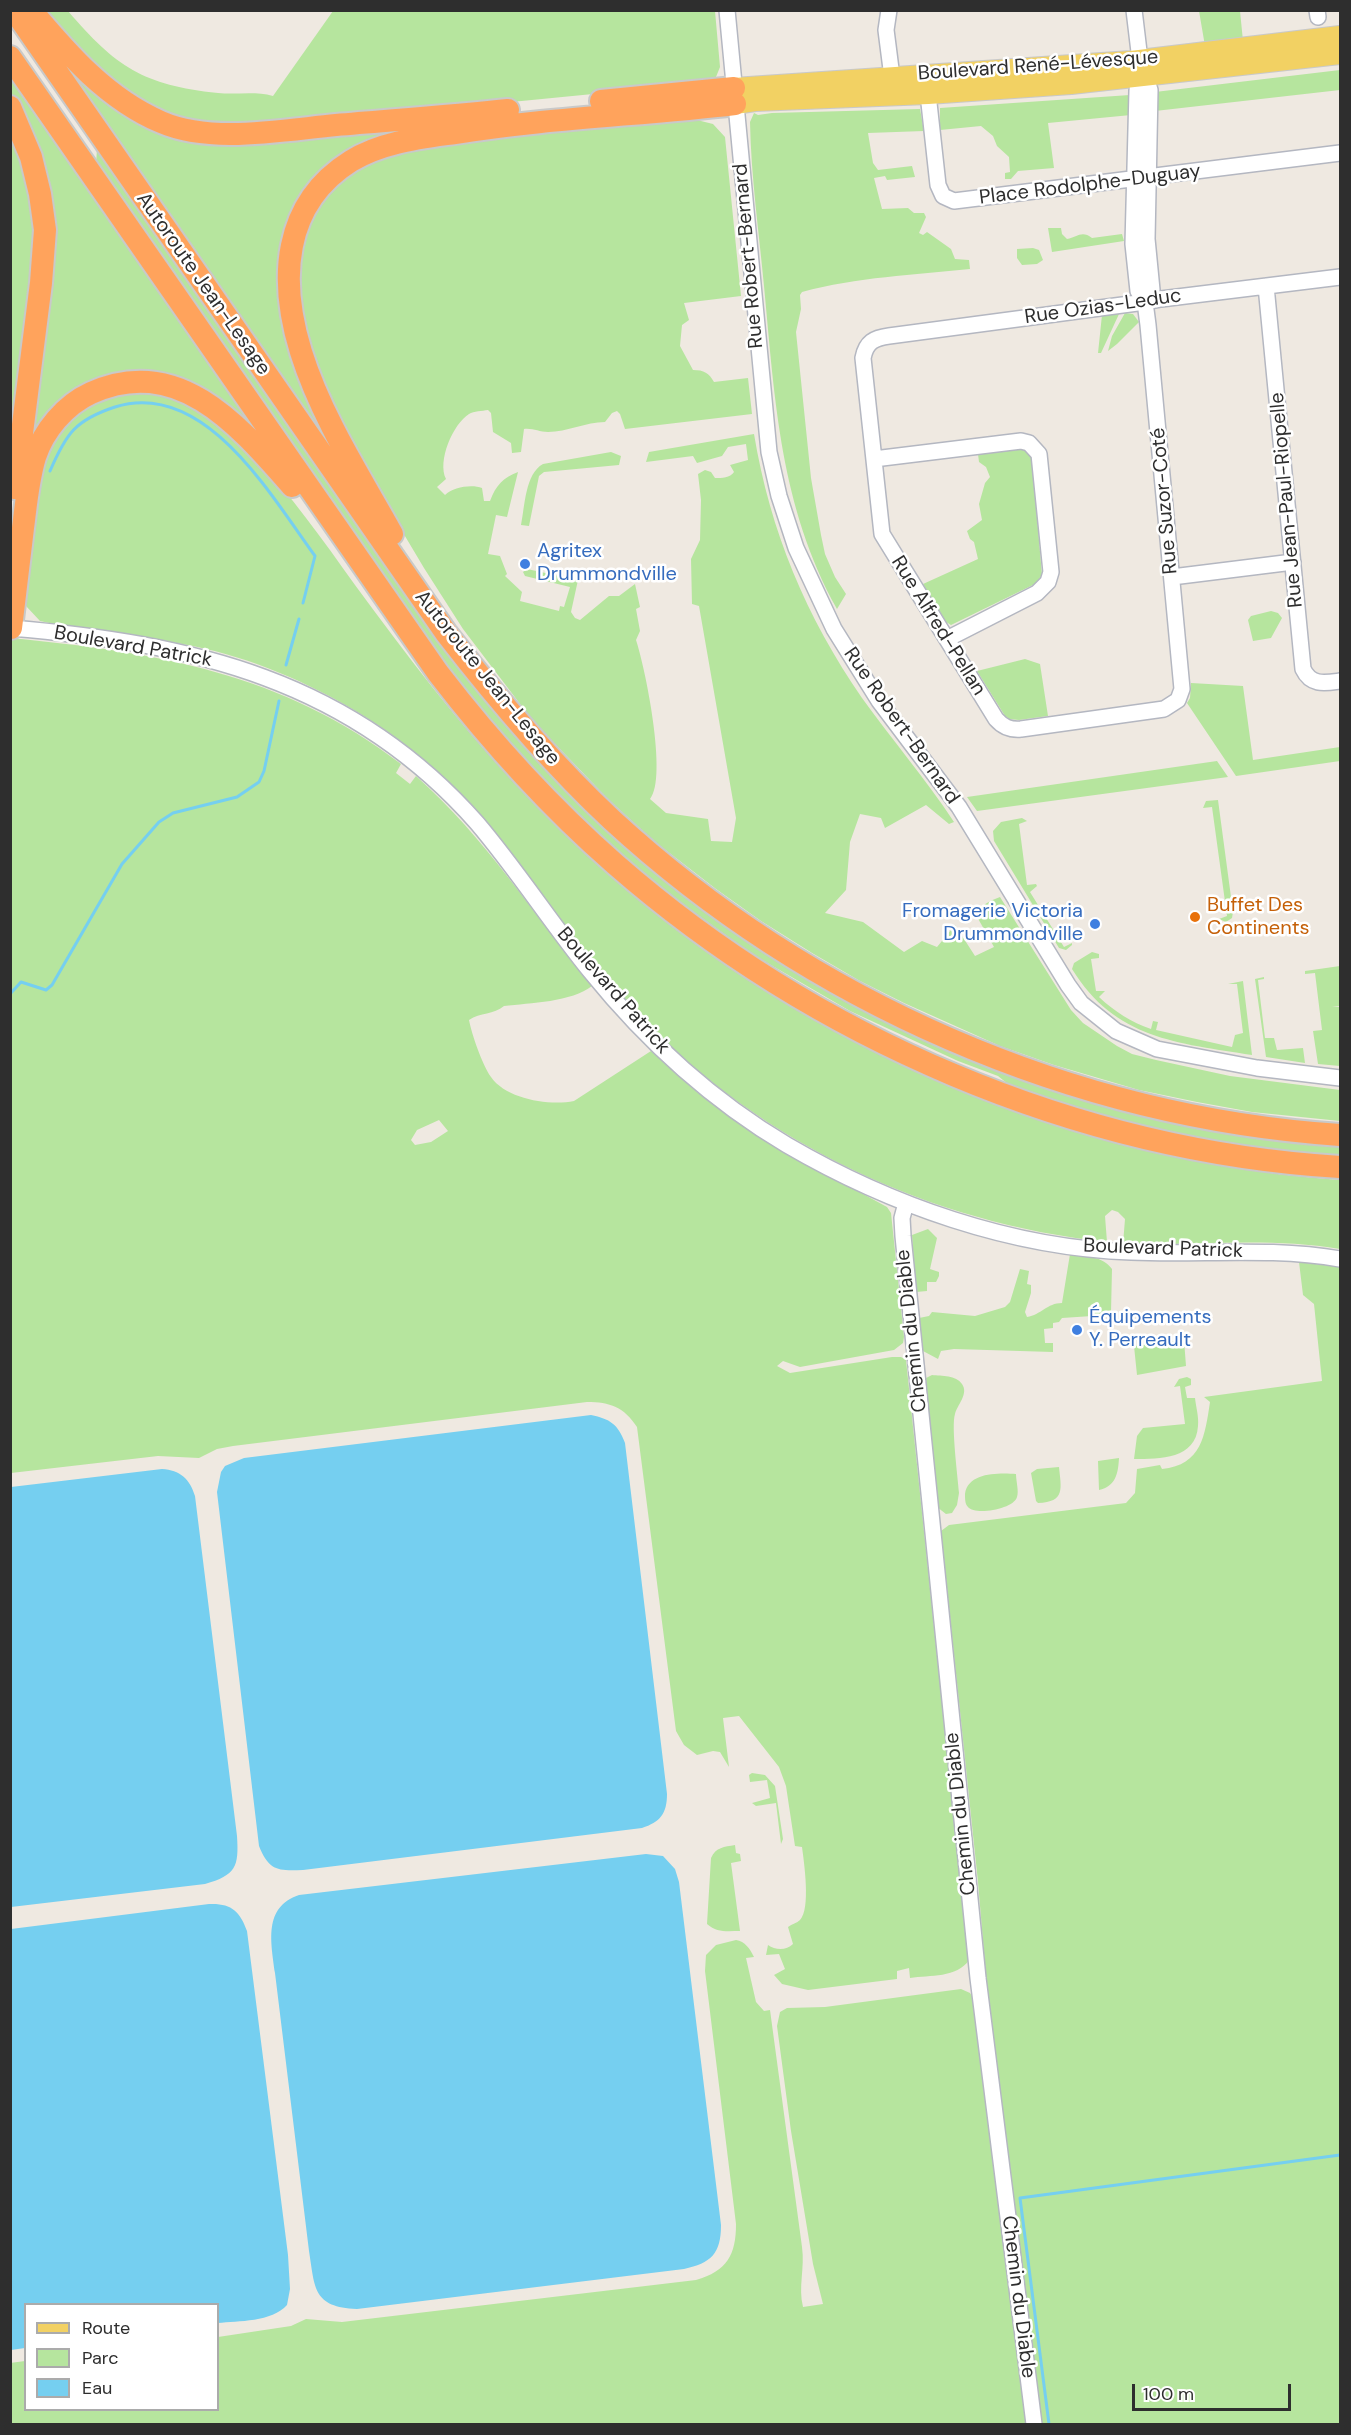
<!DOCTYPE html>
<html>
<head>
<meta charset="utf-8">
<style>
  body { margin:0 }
  #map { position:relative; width:1351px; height:2435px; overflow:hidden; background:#efe9e1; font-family:"DM Sans",sans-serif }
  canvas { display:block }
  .frame { position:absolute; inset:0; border:12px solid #2e2e2e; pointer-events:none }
  .legend { position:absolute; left:24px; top:2303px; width:195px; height:108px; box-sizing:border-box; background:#fff; border:2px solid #ababab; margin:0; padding:8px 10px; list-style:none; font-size:18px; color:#2e2e2e }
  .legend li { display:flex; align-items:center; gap:12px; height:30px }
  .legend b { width:30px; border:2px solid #ababab }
  .scale { position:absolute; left:1132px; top:2384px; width:159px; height:27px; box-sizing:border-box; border:3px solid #2e2e2e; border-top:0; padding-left:8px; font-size:18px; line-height:21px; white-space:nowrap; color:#2e2e2e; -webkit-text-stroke:4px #fff; paint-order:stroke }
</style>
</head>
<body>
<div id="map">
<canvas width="1351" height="2435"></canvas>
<div class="frame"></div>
<ul class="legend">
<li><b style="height:8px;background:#f2d163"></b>Route</li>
<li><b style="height:16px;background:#b6e59e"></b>Parc</li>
<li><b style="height:16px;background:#75cff0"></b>Eau</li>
</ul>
<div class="scale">100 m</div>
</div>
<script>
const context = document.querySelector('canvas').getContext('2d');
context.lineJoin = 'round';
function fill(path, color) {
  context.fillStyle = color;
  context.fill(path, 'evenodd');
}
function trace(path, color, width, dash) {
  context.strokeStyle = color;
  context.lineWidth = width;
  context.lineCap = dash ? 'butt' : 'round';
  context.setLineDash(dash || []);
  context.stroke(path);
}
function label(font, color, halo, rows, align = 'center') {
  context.font = font + ' "DM Sans",sans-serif';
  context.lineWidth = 5;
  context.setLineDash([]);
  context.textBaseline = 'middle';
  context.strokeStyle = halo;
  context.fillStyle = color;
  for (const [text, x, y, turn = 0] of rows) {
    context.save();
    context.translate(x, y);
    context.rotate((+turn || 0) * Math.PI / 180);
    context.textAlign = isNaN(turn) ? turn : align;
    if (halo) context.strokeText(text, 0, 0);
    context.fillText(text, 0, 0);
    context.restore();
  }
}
fill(new Path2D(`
  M 42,11 L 68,11 C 116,67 143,85 218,93 C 236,95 255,91 273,96 L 333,11 L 715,11 L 720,67 L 716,77 L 705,83 L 491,104 L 237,125 L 186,120 L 166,114 L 116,85 Z
  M 1199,11 L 1240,11 L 1243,41 L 1205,46 Z
  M 52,46 L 157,126 L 457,120 L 349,156 L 283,264 L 351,478 Z
  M 1340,70 L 1340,90 L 1155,111 L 1155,92 Z
  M 11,79 L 241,410 L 253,434 L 166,380 L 61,408 L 11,558 L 47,284 L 25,123 L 11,93 Z
  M 1130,95 L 1131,115 L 1048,123 L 1054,168 L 1018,171 L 1011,179 L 1005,179 L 1005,173 L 1010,172 L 1009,157 L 997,146 L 993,136 L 981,126 L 940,130 L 940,108 Z
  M 920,109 L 924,131 L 868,133 L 873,163 L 878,170 L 912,166 L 915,177 L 887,180 L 885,176 L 874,178 L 882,209 L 908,208 L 914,213 L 924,213 L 926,217 L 919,233 L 923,235 L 927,232 L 951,249 L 955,259 L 969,260 L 970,269 C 914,275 857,277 802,292 L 800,295 L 801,309 L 796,332 L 811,478 L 821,535 L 825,554 L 835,577 L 846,594 L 837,609 C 780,506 775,401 764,286 C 759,232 751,177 750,122 L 754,113 L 758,115 L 772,113 Z
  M 693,119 L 713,124 L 725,137 L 741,296 L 684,303 L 689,320 L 682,325 L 680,346 L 693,370 C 704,370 709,373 714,382 L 748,378 L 752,414 L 625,429 L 620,414 L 617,411 L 612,413 L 605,422 C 586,422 567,432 548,432 C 539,432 533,428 524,429 L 521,452 L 512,453 L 511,443 L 493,432 L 491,413 L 488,410 C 482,411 474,411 469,414 C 453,424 437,461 446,479 L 437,487 L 445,495 C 453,487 472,484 482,488 L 484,501 L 490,501 C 496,485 503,478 518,472 L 507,517 L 496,515 L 488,554 L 500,556 L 507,574 L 505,576 L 522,592 L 520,601 L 559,611 L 560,606 L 564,607 L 570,587 L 525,576 L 523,572 L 527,569 L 578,580 L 571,612 L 575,618 L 580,620 L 609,596 L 619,596 L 635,584 L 640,607 L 636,609 L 640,631 L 636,640 C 645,667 668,778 650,799 L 666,813 L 708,819 L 711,841 L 732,842 L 736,818 L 699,606 L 692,604 L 691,559 L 700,540 L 701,500 L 698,474 L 705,470 L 711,472 L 715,478 C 722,478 730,478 734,472 L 730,465 L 748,460 L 746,444 L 728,447 L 722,456 L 697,463 L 693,456 L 646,462 L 649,452 L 754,434 C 770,531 806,617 862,698 C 892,740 926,779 954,822 L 949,824 L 926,805 L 885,828 L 881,818 L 860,814 L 850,842 L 846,890 L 825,913 L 863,922 L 904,952 L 922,941 L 937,947 L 955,925 L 975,956 L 994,947 L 976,915 C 980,905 990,901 1000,897 L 1071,1010 L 1083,1023 L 1117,1046 L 1132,1054 L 1156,1060 L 1230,1076 L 1340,1090 L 1340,1121 L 1252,1112 L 1197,1102 L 1139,1090 L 1054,1065 L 1000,1046 L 904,1003 L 860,981 L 812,953 L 761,921 L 716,889 L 654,841 L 609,800 L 533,721 L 463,629 L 424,568 L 343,432 L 308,348 L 296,267 L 313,213 L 343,176 L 380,155 L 570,128 L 619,127 Z
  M 11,129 C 26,166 33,204 35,245 L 11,450 Z
  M 97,148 L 341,498 L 623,842 L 944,1047 L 1340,1145 L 1340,1158 L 1203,1141 L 1097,1116 L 1013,1088 L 998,1076 L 958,1061 L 850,1011 L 752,954 L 645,877 L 557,798 L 455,680 L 96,165 Z
  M 1048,228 L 1061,228 L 1062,234 L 1067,239 C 1077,237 1082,230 1092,238 L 1122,234 L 1124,241 L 1052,252 Z
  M 1033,248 L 1039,250 L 1043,260 L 1037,264 L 1022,265 L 1017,258 L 1017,249 Z
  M 1125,313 L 1133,314 L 1139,322 L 1117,344 L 1108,351 L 1112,336 Z
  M 1119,314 L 1101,353 L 1098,353 L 1102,315 Z
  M 138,391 C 161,395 182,399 202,411 C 222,422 237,439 253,455 C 291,495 323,540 355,585 C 405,653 457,722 515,783 C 729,1012 1028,1158 1340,1180 L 1340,1249 C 1268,1237 1195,1246 1123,1244 L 1125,1219 L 1118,1212 L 1112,1210 L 1105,1216 L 1107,1242 C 931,1223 764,1145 641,1018 C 623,1000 607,979 591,959 C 516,865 466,778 359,713 C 308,682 251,658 193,646 C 142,636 90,633 40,621 L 26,606 L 24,594 C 31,533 29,439 89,403 C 103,395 123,394 138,391 Z
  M 1017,448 L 1028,452 L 1032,459 L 1042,575 L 1035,584 L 951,625 L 946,622 L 923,584 L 978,559 L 974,542 L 970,539 L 967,531 L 982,520 L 979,504 L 985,483 L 990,477 L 986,467 L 979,462 L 978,454 Z
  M 611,452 L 621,456 L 619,465 L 544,472 L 539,476 L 529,526 L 521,525 C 525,506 525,474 543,464 Z
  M 1271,611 L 1278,613 L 1282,618 L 1271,638 L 1253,641 L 1248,620 L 1251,616 Z
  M 10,638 C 156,652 283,673 401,764 L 396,773 L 410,784 L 416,776 C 485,837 534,915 592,986 C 572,1002 530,1003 504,1006 C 494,1015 480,1012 469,1020 C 472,1035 482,1064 491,1077 C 506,1099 549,1106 574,1101 L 651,1051 L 697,1092 L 764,1140 L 887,1207 L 891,1213 L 904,1337 L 903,1343 L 894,1350 L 800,1367 L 783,1361 L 777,1366 L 790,1373 L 892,1357 L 901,1357 L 906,1360 L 969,1960 C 957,1978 930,1975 910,1978 L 909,1968 L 897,1971 L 897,1979 L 808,1990 L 782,1984 L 774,1975 L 785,1969 L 779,1954 L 766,1955 L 768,1945 C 775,1950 786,1951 793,1944 L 788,1927 C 792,1924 797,1923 800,1920 C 811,1909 804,1862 802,1847 L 795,1846 L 786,1786 L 779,1767 L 739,1716 L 723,1718 L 729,1767 L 720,1752 L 713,1751 L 697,1755 L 684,1745 L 676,1731 L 637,1427 C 624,1407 610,1402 587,1402 L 233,1446 L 217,1449 L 199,1458 L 158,1456 L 11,1473 ZM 439,1120 L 448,1131 L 431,1142 L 415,1145 L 411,1140 L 417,1130 Z
  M 1025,659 L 1040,664 L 1048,716 L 1019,720 L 1009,719 L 1005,716 L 977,671 Z
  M 1191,683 L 1243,686 L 1253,760 L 1340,747 L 1340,761 L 1236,776 L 1187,703 L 1190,698 Z
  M 1217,761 L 1228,777 L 977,811 L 967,797 Z
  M 1218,800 L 1233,912 L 1232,918 L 1226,922 L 1219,919 L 1227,916 L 1212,807 L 1203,808 L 1206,801 Z
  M 1022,818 L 1027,821 L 1019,824 L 1027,885 L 1036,884 L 1037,886 L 1030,892 L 1064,947 L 1072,943 L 1072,945 L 1066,950 L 1059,948 L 994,841 L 993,831 L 1001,822 Z
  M 1092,952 L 1099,954 L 1099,958 L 1091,959 L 1096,991 L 1105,991 L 1099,997 C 1115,1012 1131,1022 1151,1029 L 1153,1021 L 1158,1022 L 1156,1030 L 1232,1047 L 1235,1035 L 1243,1033 L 1237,984 L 1228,984 L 1243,981 L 1252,1055 C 1177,1043 1115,1039 1072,969 L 1074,963 Z
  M 1340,966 L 1340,1006 L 1332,1007 L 1340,1007 L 1340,1066 L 1318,1064 L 1313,1031 L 1322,1030 L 1315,973 L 1305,974 L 1305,971 Z
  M 1264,977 L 1264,979 L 1258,980 L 1265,1038 L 1274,1038 L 1277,1050 L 1303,1048 L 1305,1063 L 1266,1057 L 1255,979 Z
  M 928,1229 L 937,1238 L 930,1269 L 939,1272 L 939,1276 L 936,1282 L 927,1282 L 927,1291 L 916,1292 L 912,1235 Z
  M 1070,1254 C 1085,1256 1103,1256 1112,1269 L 1111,1312 L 1107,1315 L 1062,1318 L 1059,1322 L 1053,1323 L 1053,1328 L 1044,1329 L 1045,1343 L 1053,1343 L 1053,1352 L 954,1349 L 941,1351 L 938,1359 L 923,1351 L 919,1318 L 929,1316 L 932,1312 L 975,1316 L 1005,1307 L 1010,1302 L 1020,1269 L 1029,1271 L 1027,1284 L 1031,1285 L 1031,1293 L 1025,1312 L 1027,1317 C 1041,1315 1047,1303 1062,1303 Z
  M 1299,1262 L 1340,1267 L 1340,2424 L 1040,2424 L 989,2012 L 978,1882 L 941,1531 L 949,1525 L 1126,1503 L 1135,1493 L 1137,1469 L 1160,1465 L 1162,1469 C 1202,1465 1205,1435 1210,1402 L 1204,1397 L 1322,1381 L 1314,1304 L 1303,1295 Z
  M 1184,1340 L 1186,1366 L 1137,1375 L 1134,1346 Z
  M 932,1375 C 942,1376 956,1375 962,1384 C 969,1394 957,1405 955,1414 C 951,1426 958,1478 959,1493 L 957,1505 L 952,1513 L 946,1514 L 937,1507 L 926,1378 Z
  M 1187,1377 L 1191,1379 L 1191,1385 L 1185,1387 L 1187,1398 L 1195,1398 C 1196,1407 1199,1417 1198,1426 C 1196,1459 1160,1459 1134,1459 L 1137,1436 L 1143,1428 L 1185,1424 L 1180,1386 L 1174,1387 L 1179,1379 Z
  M 1119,1458 C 1118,1474 1116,1486 1099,1490 L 1098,1461 Z
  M 1059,1467 C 1061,1488 1066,1502 1038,1503 L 1036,1501 L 1031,1473 L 1037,1469 Z
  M 1016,1474 C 1016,1481 1019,1491 1017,1497 C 1014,1509 975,1516 968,1507 C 965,1504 965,1499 965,1494 C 968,1472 999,1473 1016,1474 Z
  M 752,1773 L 765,1775 L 775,1786 L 783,1839 L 781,1844 L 776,1803 L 756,1806 L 752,1803 L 770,1798 L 767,1780 L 750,1782 L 749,1775 Z
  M 735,1845 L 736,1853 L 740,1854 L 741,1861 L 731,1863 L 740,1931 C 727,1931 717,1933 707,1924 L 711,1858 C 716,1847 724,1847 735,1845 Z
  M 736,1940 C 745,1941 750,1949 754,1957 L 746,1958 L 756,2002 L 764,2011 L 770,2010 L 802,2247 C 805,2268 798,2287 803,2307 L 823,2304 L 813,2264 L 791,2131 L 777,2026 L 780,2012 L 787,2008 L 825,2007 L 961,1989 L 970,1993 L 974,1999 L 1027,2424 L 11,2424 L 10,2363 L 25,2361 L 26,2410 L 218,2410 L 218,2337 L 291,2326 L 306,2319 L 342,2322 L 696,2280 C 727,2271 736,2255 736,2224 L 705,1971 L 706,1955 L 716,1945 Z`), '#b6e59e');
fill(new Path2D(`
  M 591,1415 C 610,1419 618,1424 625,1443 L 667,1794 C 667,1814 660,1822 642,1828 L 303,1870 C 278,1871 269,1871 259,1846 L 217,1492 L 221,1472 L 225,1466 L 244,1458 Z
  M 162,1469 C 180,1470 190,1479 195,1496 L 237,1836 C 239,1867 236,1875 205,1884 L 11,1907 L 11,1487 Z
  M 646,1854 L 663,1856 L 675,1869 L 679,1882 L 721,2225 C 721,2254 711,2263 684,2269 L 357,2309 C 313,2307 315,2289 309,2251 L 275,1973 C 271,1942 263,1907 299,1895 Z
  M 209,1904 C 231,1903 240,1911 247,1931 L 288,2255 L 290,2289 L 287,2305 C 272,2322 238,2321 218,2323 L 218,2304 L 26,2304 L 25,2348 L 11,2350 L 11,1929 Z`), '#75cff0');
trace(new Path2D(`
  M 50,471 C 66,434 75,420 115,407 C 205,379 271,496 315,556 L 303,603
  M 286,665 L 299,619
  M 10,994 L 21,982 L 46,990 L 52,985 L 122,864 L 159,822 L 173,813 L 237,797 L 259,782 L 264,771 L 279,701
  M 1049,2424 L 1020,2198 L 1340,2155`), '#75cff0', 3);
const minor = new Path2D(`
  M 727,10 L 769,452 L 779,496 L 796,548 L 834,629 L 879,701 L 959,807 L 1068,985 L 1081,1003 L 1116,1031 L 1157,1049 L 1257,1068 L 1340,1078
  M 889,10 L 886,30 L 892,77
  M 1134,10 L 1140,60 L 1137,91 L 1133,244 L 1138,291 L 1145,302 L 1148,325 L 1182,689 L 1178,700 L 1164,709 L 1021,729 C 1010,730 1003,727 996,719 L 882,534 L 863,358 C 866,342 874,338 889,336 L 1145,302 L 1161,299 L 1340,277
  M 1317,10 L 1318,17
  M 1142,65 L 1150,90 L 1147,239 L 1152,290 L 1145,302
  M 928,94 L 938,185 L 943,196 L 954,201 L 1340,153
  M 1266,286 L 1303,669 C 1311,686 1325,683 1340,681
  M 874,459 L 1021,441 L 1029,443 L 1039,454 L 1051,572 L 1048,582 L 1037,593 L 947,639
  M 1172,577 L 1293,562
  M 10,628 C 192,643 351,680 477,823 C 517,870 551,923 590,971 C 645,1039 711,1100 787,1145 C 890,1205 1011,1248 1131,1252 C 1202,1255 1271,1247 1340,1259
  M 906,1203 L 902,1218 L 903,1236 L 978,1978 L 1034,2424`);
const major = new Path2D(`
  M 734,88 L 1131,61 L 1340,36
  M 735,104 L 755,101 L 928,94 L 1071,84 L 1340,54`);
const highway = new Path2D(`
  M 14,10 L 446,633 C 497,699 551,763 612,820 C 810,1002 1072,1117 1340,1135
  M 31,10 C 68,54 107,99 161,122 C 211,144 283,130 336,125 C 394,120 451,116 508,110
  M 10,57 L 438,673 C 491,742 550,807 615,864 C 814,1038 1076,1151 1340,1167
  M 601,101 L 734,88
  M 10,107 L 31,157 L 40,194 L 45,230 L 41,283 L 15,488
  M 392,534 C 359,475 321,416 301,352 C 279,281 282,204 351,161 C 382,142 420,138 455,133 C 548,118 642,115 735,104
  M 11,628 C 15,595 19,562 23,528 C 26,505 28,480 35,457 C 44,430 65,405 91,393 C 179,353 240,427 292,486`);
trace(minor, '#b4b7c1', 18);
trace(major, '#c9c9c9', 22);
trace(highway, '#c9c9c9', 26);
trace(minor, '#fff', 15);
trace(major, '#f2d163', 20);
trace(highway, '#ffa35c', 22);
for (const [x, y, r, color] of [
  [525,564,6,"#3f7fe0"],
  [1195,917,6,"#e8710a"],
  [1095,924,6,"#3f7fe0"],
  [1077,1330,6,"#3f7fe0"]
]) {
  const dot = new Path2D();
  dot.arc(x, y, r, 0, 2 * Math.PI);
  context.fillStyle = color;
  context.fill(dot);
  trace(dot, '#fff', 2);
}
label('20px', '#2e2e2e', '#fff', [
  ["Boulevard René-Lévesque",1038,66,-4],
  ["Place Rodolphe-Duguay",1090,185,-7],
  ["Rue Robert-Bernard",749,256,-95],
  ["Autoroute Jean-Lesage",203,284,55],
  ["Rue Ozias-Leduc",1103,307,-8],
  ["Rue Jean-Paul-Riopelle",1287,500,-95],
  ["Rue Suzor-Coté",1165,501,-95],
  ["Rue Alfred-Pellan",938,626,58],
  ["Boulevard Patrick",133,647,10],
  ["Autoroute Jean-Lesage",487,678,51],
  ["Rue Robert-Bernard",901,726,55],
  ["Boulevard Patrick",613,991,49],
  ["Boulevard Patrick",1163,1249,2],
  ["Chemin du Diable",912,1331,-96],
  ["Chemin du Diable",961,1814,-96],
  ["Chemin du Diable",1018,2297,83]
]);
label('20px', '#366cbe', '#fff', [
  ["Agritex",537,552],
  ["Drummondville",537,575],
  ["Fromagerie Victoria",1083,912,"right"],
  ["Drummondville",1083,935,"right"],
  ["Équipements",1089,1318],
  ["Y. Perreault",1089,1341]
], 'left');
label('20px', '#c56008', '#fff', [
  ["Buffet Des",1207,906],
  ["Continents",1207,929]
], 'left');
</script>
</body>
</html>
